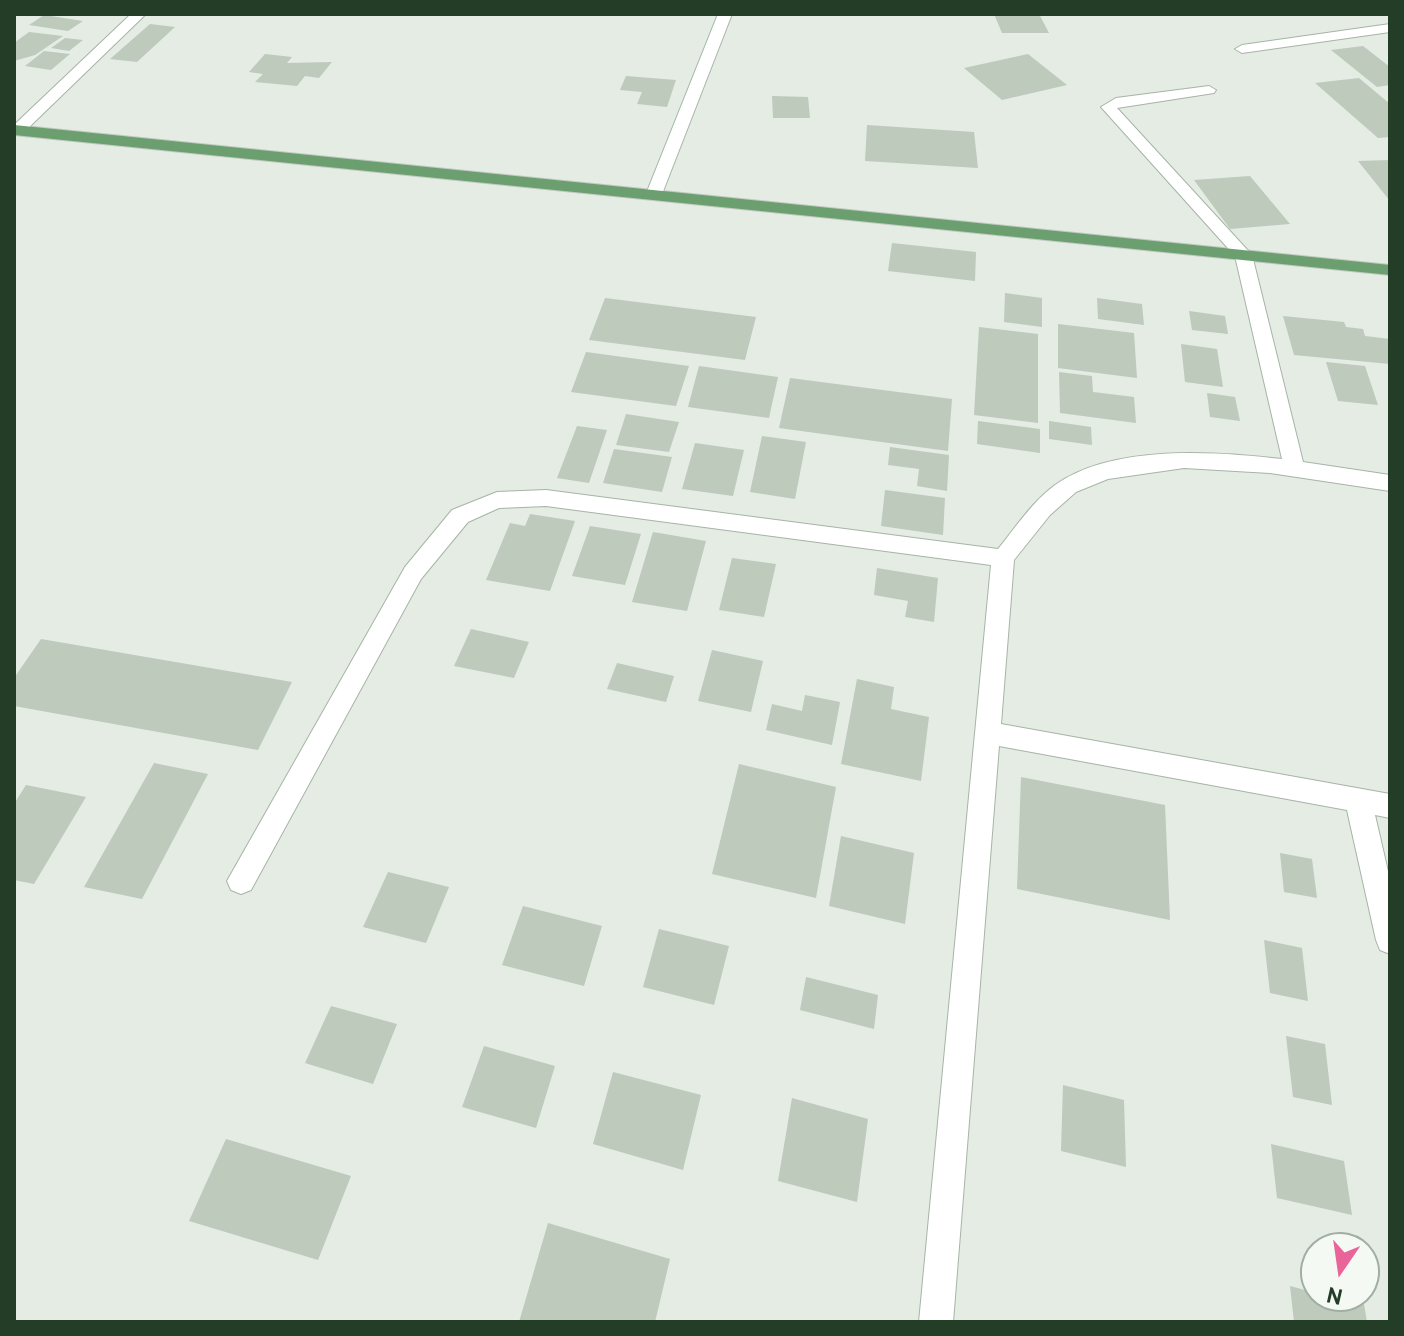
<!DOCTYPE html>
<html>
<head>
<meta charset="utf-8">
<style>
  body { margin:0 }
  #map { position:relative; width:1404px; height:1336px; overflow:hidden; background:#e4ece4; font-family:Overpass,sans-serif }
  canvas { display:block }
  .frame { position:absolute; inset:0; border:16px solid #243d26; pointer-events:none }
  .north { position:absolute; left:1300px; top:1232px; width:80px; height:80px; box-sizing:border-box; background:#f5f9f4; border:2px solid #a1aea2; border-radius:50%; rotate:193deg; font-size:22px; font-weight:700; line-height:32px; text-align:center; color:#243d26 }
  .north::after { content:''; display:block; margin:auto; width:28px; height:36px; background:#e96599; clip-path:polygon(50% 0,100% 100%,50% 72%,0 100%) }
</style>
</head>
<body>
<div id="map">
<canvas width="1404" height="1336"></canvas>
<div class="frame"></div>
<div class="north">N</div>
</div>
<script>
const context = document.querySelector('canvas').getContext('2d');
context.lineJoin = 'round';
function fill(path, color) {
  context.fillStyle = color;
  context.fill(path, 'evenodd');
}
function trace(path, color, width, dash) {
  context.strokeStyle = color;
  context.lineWidth = width;
  context.lineCap = dash ? 'butt' : 'round';
  context.setLineDash(dash || []);
  context.stroke(path);
}
fill(new Path2D(`
  M 994,14 L 1039,14 L 1049,33 L 1002,33 Z
  M 44,15 L 83,21 L 68,31 L 29,25 Z
  M 150,24 L 175,27 L 137,62 L 110,59 Z
  M 29,32 L 63,36 L 35,55 L 14,61 L 14,43 Z
  M 65,38 L 83,40 L 69,51 L 51,48 Z
  M 1363,46 L 1390,67 L 1390,85 L 1377,87 L 1331,50 Z
  M 44,51 L 70,54 L 51,70 L 25,66 Z
  M 265,54 L 292,57 L 287,63 L 332,62 L 319,78 L 305,76 L 297,86 L 255,82 L 263,74 L 249,72 Z
  M 1028,54 L 1067,85 L 1002,100 L 964,68 Z
  M 626,76 L 676,80 L 667,107 L 637,104 L 642,92 L 620,90 Z
  M 1359,78 L 1390,104 L 1390,137 L 1378,138 L 1315,83 Z
  M 772,96 L 808,97 L 810,118 L 773,118 Z
  M 867,125 L 974,132 L 978,168 L 865,161 Z
  M 1390,160 L 1390,201 L 1358,161 Z
  M 1250,176 L 1290,224 L 1230,229 L 1194,180 Z
  M 892,243 L 976,252 L 975,281 L 888,271 Z
  M 1005,293 L 1042,298 L 1042,327 L 1004,322 Z
  M 605,298 L 756,317 L 745,360 L 589,340 Z
  M 1097,298 L 1142,304 L 1144,325 L 1098,319 Z
  M 1189,311 L 1225,316 L 1228,334 L 1192,330 Z
  M 1283,316 L 1344,322 L 1346,327 L 1363,329 L 1365,336 L 1390,339 L 1390,364 L 1294,355 Z
  M 1058,324 L 1134,333 L 1137,378 L 1058,368 Z
  M 979,327 L 1038,334 L 1038,423 L 974,415 Z
  M 1181,344 L 1217,349 L 1223,387 L 1185,382 Z
  M 586,352 L 689,366 L 676,406 L 571,392 Z
  M 1326,362 L 1365,366 L 1378,405 L 1338,401 Z
  M 699,366 L 778,377 L 769,418 L 688,407 Z
  M 1059,372 L 1092,376 L 1093,392 L 1134,397 L 1136,423 L 1060,413 Z
  M 790,378 L 952,399 L 948,451 L 779,428 Z
  M 1207,393 L 1235,397 L 1240,421 L 1210,417 Z
  M 626,414 L 679,422 L 669,452 L 616,445 Z
  M 978,421 L 1040,429 L 1040,453 L 977,444 Z
  M 1049,421 L 1091,427 L 1092,445 L 1049,439 Z
  M 577,426 L 607,430 L 589,483 L 557,478 Z
  M 762,436 L 806,442 L 795,499 L 750,492 Z
  M 695,443 L 744,450 L 733,496 L 682,489 Z
  M 890,447 L 949,455 L 947,491 L 917,486 L 919,469 L 888,465 Z
  M 614,449 L 672,457 L 662,492 L 603,483 Z
  M 885,490 L 945,498 L 943,535 L 881,526 Z
  M 530,514 L 575,521 L 550,591 L 486,580 L 510,523 L 525,526 Z
  M 590,526 L 641,534 L 625,585 L 572,576 Z
  M 653,532 L 706,541 L 687,611 L 632,602 Z
  M 732,558 L 776,564 L 764,617 L 719,610 Z
  M 877,568 L 938,578 L 934,622 L 905,617 L 908,601 L 874,595 Z
  M 471,629 L 529,642 L 514,678 L 454,666 Z
  M 41,639 L 292,682 L 258,750 L 14,706 L 14,678 Z
  M 712,650 L 763,661 L 751,712 L 698,701 Z
  M 617,663 L 674,676 L 666,702 L 607,689 Z
  M 857,679 L 894,687 L 891,709 L 929,717 L 921,781 L 841,764 Z
  M 805,695 L 840,702 L 832,745 L 766,730 L 772,704 L 802,711 Z
  M 154,763 L 208,774 L 142,899 L 84,887 Z
  M 739,764 L 836,787 L 816,898 L 712,874 Z
  M 1021,777 L 1165,805 L 1170,920 L 1017,889 Z
  M 26,785 L 86,797 L 34,884 L 14,880 L 14,804 Z
  M 841,836 L 914,853 L 905,924 L 829,906 Z
  M 1280,853 L 1312,859 L 1317,898 L 1284,892 Z
  M 388,872 L 449,887 L 426,943 L 363,927 Z
  M 523,906 L 602,926 L 584,986 L 502,965 Z
  M 659,929 L 729,946 L 714,1005 L 643,987 Z
  M 1264,940 L 1302,948 L 1308,1001 L 1270,993 Z
  M 806,977 L 878,995 L 874,1029 L 800,1010 Z
  M 331,1006 L 397,1024 L 373,1084 L 305,1063 Z
  M 1286,1036 L 1325,1044 L 1332,1105 L 1293,1097 Z
  M 484,1046 L 555,1066 L 536,1128 L 462,1107 Z
  M 613,1072 L 701,1095 L 683,1170 L 593,1144 Z
  M 1063,1085 L 1124,1100 L 1126,1167 L 1061,1151 Z
  M 792,1098 L 868,1119 L 857,1202 L 778,1181 Z
  M 226,1139 L 351,1176 L 318,1260 L 189,1221 Z
  M 1271,1144 L 1344,1161 L 1352,1215 L 1277,1198 Z
  M 548,1223 L 670,1259 L 655,1322 L 519,1322 Z
  M 1290,1286 L 1316,1293 L 1316,1296 L 1364,1304 L 1367,1322 L 1294,1322 Z`), '#bdcabc');
const minor = new Path2D(`
  M 131,14 L 146,14 L 23,133 L 14,134 L 14,125 Z
  M 718,14 L 732,14 L 662,194 L 648,197 L 646,194 Z
  M 1390,24 L 1390,32 L 1242,53 L 1235,49 L 1242,45 Z
  M 1209,86 L 1216,90 L 1214,93 L 1117,108 L 1252,255 L 1303,462 L 1390,475 L 1390,491 L 1270,473 L 1184,468 L 1108,479 L 1076,492 L 1050,515 L 1014,560 L 1001,724 L 1390,794 L 1390,818 L 1375,815 L 1390,880 L 1390,954 L 1380,950 L 1376,940 L 1347,810 L 999,746 L 953,1322 L 919,1322 L 991,565 L 546,506 L 499,508 L 468,522 L 421,579 L 251,890 L 241,894 L 231,890 L 227,881 L 405,567 L 452,510 L 497,492 L 546,490 L 998,549 C 1016,527 1032,502 1055,485 C 1112,444 1215,451 1282,459 L 1235,256 L 1101,107 L 1116,98 Z`);
const major = new Path2D(`
  M 14,125 L 1390,265 L 1390,275 L 14,135 Z`);
trace(minor, '#a7b4a7', 2);
trace(major, '#c2c9c2', 2);
fill(minor, '#fff');
fill(major, '#6b9f70');
</script>
</body>
</html>
